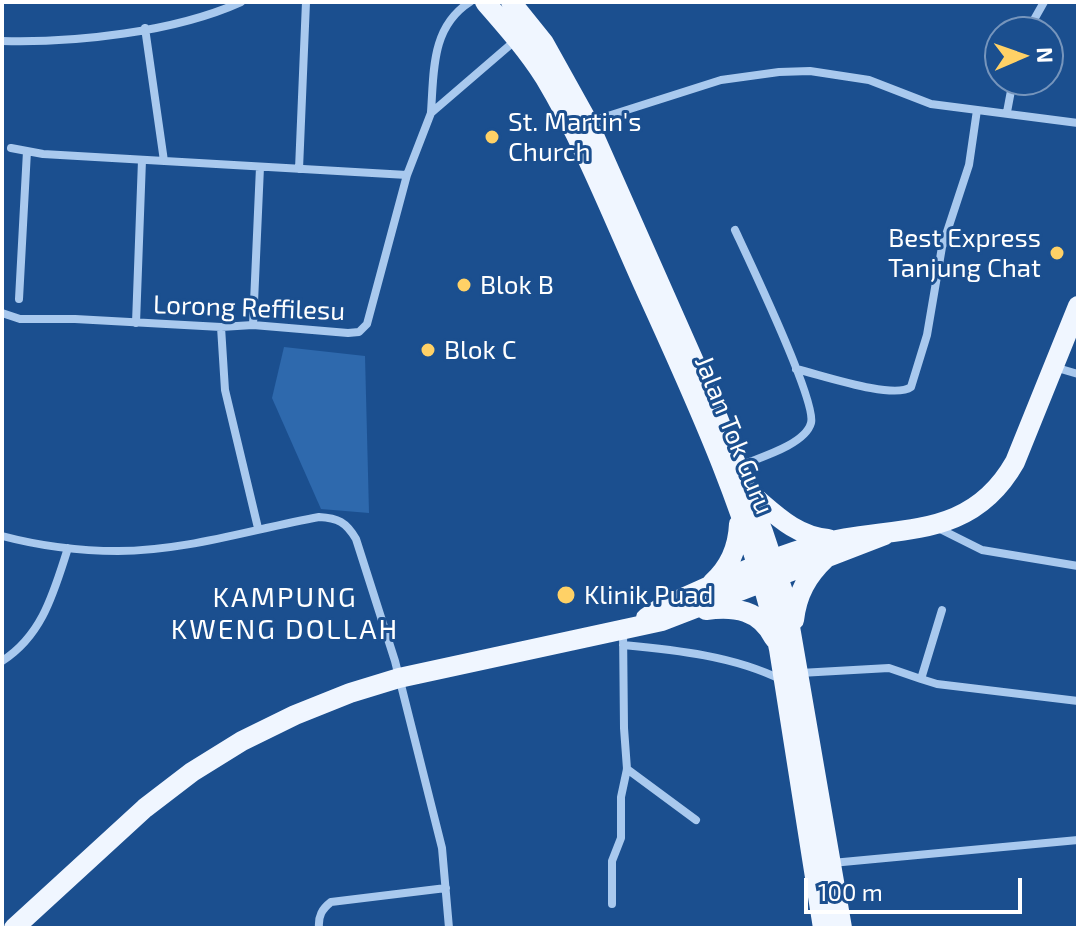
<!DOCTYPE html>
<html>
<head>
<meta charset="utf-8">
<style>
  body { margin:0 }
  #map { position:relative; width:1080px; height:930px; overflow:hidden; background:#1b4f8f; font-family:"Exo 2",sans-serif }
  canvas { display:block }
  .frame { position:absolute; inset:0; border:4px solid #fff; pointer-events:none }
  .north { position:absolute; left:984px; top:16px; width:80px; height:80px; box-sizing:border-box; background:#1b4f8f; border:2px solid #7695bc; border-radius:50%; rotate:88deg; font-size:22px; font-weight:700; line-height:32px; text-align:center; color:#fff }
  .north::after { content:''; display:block; margin:auto; width:28px; height:36px; background:#ffd166; clip-path:polygon(50% 0,100% 100%,50% 72%,0 100%) }
  .scale { position:absolute; left:804px; top:878px; width:218px; height:36px; box-sizing:border-box; border:4px solid #fff; border-top:0; padding-left:10px; font-size:24px; line-height:28px; white-space:nowrap; color:#fff; -webkit-text-stroke:6px #1b4f8f; paint-order:stroke }
</style>
</head>
<body>
<div id="map">
<canvas width="1080" height="930"></canvas>
<div class="frame"></div>
<div class="north">N</div>
<div class="scale">100 m</div>
</div>
<script>
const context = document.querySelector('canvas').getContext('2d');
context.lineJoin = 'round';
function fill(path, color) {
  context.fillStyle = color;
  context.fill(path, 'evenodd');
}
function trace(path, color, width, dash) {
  context.strokeStyle = color;
  context.lineWidth = width;
  context.lineCap = dash ? 'butt' : 'round';
  context.setLineDash(dash || []);
  context.stroke(path);
}
function label(font, color, halo, rows, align = 'center') {
  context.font = font + ' "Exo 2",sans-serif';
  context.lineWidth = 6;
  context.setLineDash([]);
  context.textBaseline = 'middle';
  context.strokeStyle = halo;
  context.fillStyle = color;
  for (const [text, x, y, turn = 0] of rows) {
    context.save();
    context.translate(x, y);
    context.rotate((+turn || 0) * Math.PI / 180);
    context.textAlign = isNaN(turn) ? turn : align;
    if (halo) context.strokeText(text, 0, 0);
    context.fillText(text, 0, 0);
    context.restore();
  }
}
fill(new Path2D(`
  M 284,347 L 365,356 L 369,513 L 321,509 L 272,398 Z`), '#2e69ad');
trace(new Path2D(`
  M 145,28 L 164,161
  M 1027,32 L 1044,2
  M 2,41 C 75,43 175,32 241,2
  M 431,112 C 434,71 431,27 470,2
  M 1007,112 L 1013,80
  M 589,122 L 721,80 L 779,72 L 810,71 L 869,80 L 931,104 L 1078,123
  M 11,148 L 43,154 L 407,175
  M 299,169 L 306,2
  M 735,230 C 748,258 817,402 811,423 C 805,445 758,458 739,466
  M 19,299 L 27,151
  M 2,313 L 20,319 L 75,319 L 221,327 L 253,325 L 348,333 L 359,332 L 367,324 L 407,175 L 431,113 L 517,39
  M 136,323 L 142,160
  M 253,325 L 260,167
  M 221,327 L 225,390 L 258,528
  M 1054,367 L 1078,374
  M 796,369 C 819,374 893,400 911,387 L 927,335 L 942,247 L 969,165 L 977,110
  M 938,528 L 982,550 L 1078,566
  M 2,536 C 40,546 79,551 118,551 C 185,551 253,529 319,517 C 338,518 346,522 356,539 L 395,661 L 442,848 L 449,928
  M 942,610 L 921,679 L 937,684 L 1078,701
  M 623,645 C 676,650 734,656 782,680
  M 2,661 C 43,635 54,591 68,548
  M 800,673 L 889,668 L 921,679
  M 627,769 L 696,820
  M 832,863 L 1078,840
  M 612,904 L 612,861 L 621,838 L 621,797 L 627,769 L 624,728 L 623,629
  M 319,928 C 318,916 322,909 331,902 L 446,888`), '#a9c9ee', 8);
trace(new Path2D(`
  M 485,2 C 506,26 528,51 545,78 C 584,143 613,217 644,286 C 697,402 753,524 779,649 L 823,928
  M 511,2 L 544,43 L 588,122 L 708,393 L 763,532 L 785,598 L 842,928
  M 751,494 C 775,514 795,536 828,539
  M 712,583 C 730,567 738,548 739,524
  M 706,610 C 735,606 760,610 774,638
  M 646,618 L 662,607 C 711,586 759,562 809,547 C 888,522 967,547 1015,462 L 1078,306
  M 794,620 C 797,594 807,576 826,558
  M 14,928 L 145,808 L 192,772 L 242,741 L 295,715 L 350,693 L 399,678 L 662,621 L 885,535`), '#f0f6ff', 20);
for (const [x, y, r, color] of [
  [492,137,8,"#ffd166"],
  [1057,253,8,"#ffd166"],
  [464,285,8,"#ffd166"],
  [428,350,8,"#ffd166"],
  [566,595,10,"#ffd166"]
]) {
  const dot = new Path2D();
  dot.arc(x, y, r, 0, 2 * Math.PI);
  context.fillStyle = color;
  context.fill(dot);
  trace(dot, '#1b4f8f', 3);
}
label('26px', '#fff', '#1b4f8f', [
  ["St. Martin's",508,122],
  ["Church",508,152],
  ["Best Express",1041,238,"right"],
  ["Tanjung Chat",1041,268,"right"],
  ["Blok B",480,285],
  ["Blok C",444,350],
  ["Klinik Puad",584,595]
], 'left');
label('26px', '#fff', '#1b4f8f', [
  ["Lorong Reffilesu",249,308,2],
  ["Jalan Tok Guru",734,435,68]
]);
context.letterSpacing = '2px';
label('28px', '#fff', '#1b4f8f', [
  ["KAMPUNG",285,598],
  ["KWENG DOLLAH",285,630]
]);
context.letterSpacing = '0px';
</script>
</body>
</html>
